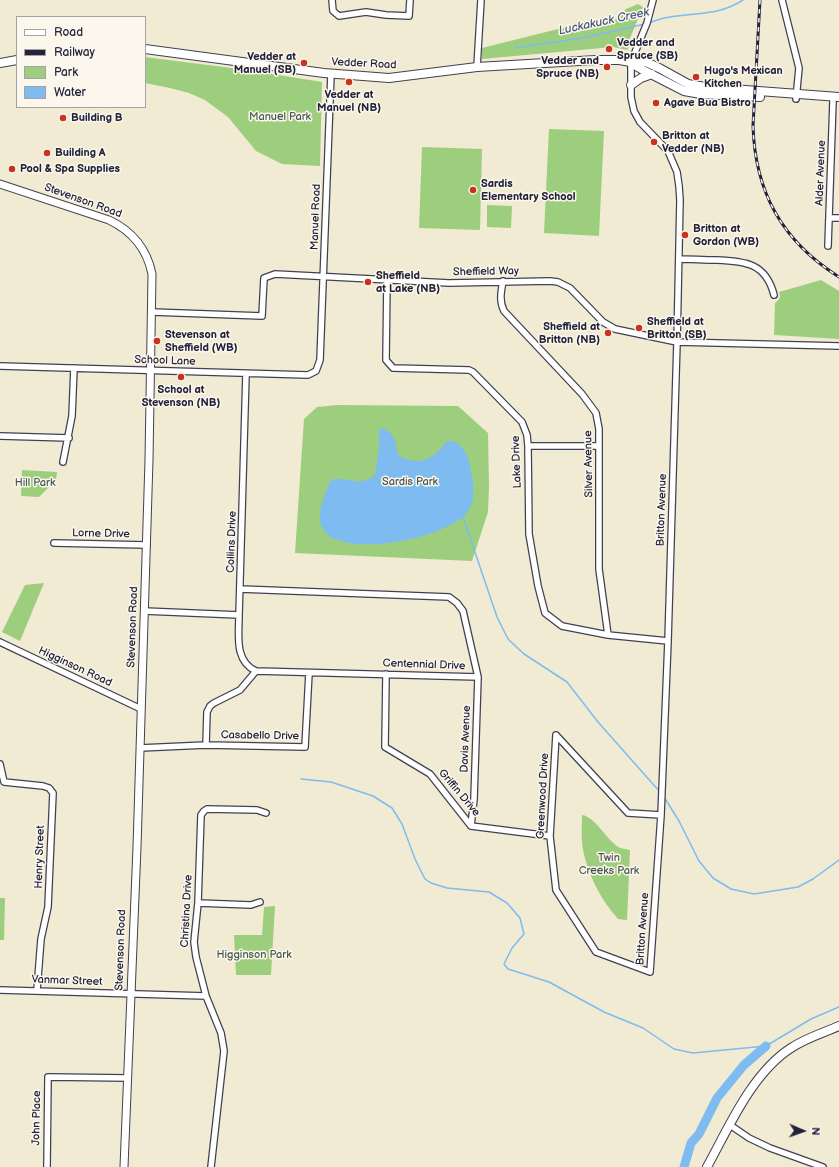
<!DOCTYPE html>
<html>
<head>
<meta charset="utf-8">
<style>
  body { margin:0 }
  #map { position:relative; width:839px; height:1167px; overflow:hidden; background:#f1ebd3; font-family:"Balsamiq Sans",sans-serif }
  canvas { display:block }
  .legend { position:absolute; left:16px; top:16px; width:130px; height:92px; box-sizing:border-box; background:#fbf7ec; border:1px solid #a4a2a5; margin:0; padding:5px 7px; list-style:none; font-size:12px; color:#22223b }
  .legend li { display:flex; align-items:center; gap:8px; height:20px }
  .legend b { width:20px; border:1px solid #a4a2a5 }
  .north { position:absolute; left:783px; top:1111px; width:40px; height:40px; -webkit-text-stroke:3px #fbf7ec; paint-order:stroke; rotate:92deg; font-size:11px; font-weight:700; line-height:16px; text-align:center; color:#22223b }
  .north::after { content:''; display:block; margin:auto; width:14px; height:18px; background:#22223b; clip-path:polygon(50% 0,100% 100%,50% 72%,0 100%) }
</style>
</head>
<body>
<div id="map">
<canvas width="839" height="1167"></canvas>
<ul class="legend">
<li><b style="height:5px;background:#fff"></b>Road</li>
<li><b style="height:5px;background:#22223b"></b>Railway</li>
<li><b style="height:11px;background:#9dce7d"></b>Park</li>
<li><b style="height:11px;background:#7dbbf0"></b>Water</li>
</ul>
<div class="north">N</div>
</div>
<script>
const context = document.querySelector('canvas').getContext('2d');
context.lineJoin = 'round';
function fill(path, color) {
  context.fillStyle = color;
  context.fill(path, 'evenodd');
}
function trace(path, color, width, dash) {
  context.strokeStyle = color;
  context.lineWidth = width;
  context.lineCap = dash ? 'butt' : 'round';
  context.setLineDash(dash || []);
  context.stroke(path);
}
function label(font, color, halo, rows, align = 'center') {
  context.font = font + ' "Balsamiq Sans",sans-serif';
  context.lineWidth = 3;
  context.setLineDash([]);
  context.textBaseline = 'middle';
  context.strokeStyle = halo;
  context.fillStyle = color;
  for (const [text, x, y, turn = 0] of rows) {
    context.save();
    context.translate(x, y);
    context.rotate((+turn || 0) * Math.PI / 180);
    context.textAlign = isNaN(turn) ? turn : align;
    if (halo) context.strokeText(text, 0, 0);
    context.fillText(text, 0, 0);
    context.restore();
  }
}
fill(new Path2D(`
  M 638,4 L 643,7 L 630,38 L 629,47 L 627,50 L 613,47 L 482,59 L 482,48 L 562,28 L 613,22 L 626,9 Z
  M 145,57 L 247,70 L 322,82 L 320,166 L 282,164 L 256,151 L 228,117 L 205,100 L 189,93 L 170,88 L 145,83 Z
  M 549,129 L 604,131 L 599,236 L 544,233 Z
  M 422,147 L 482,149 L 480,230 L 419,228 Z
  M 487,205 L 512,206 L 511,228 L 487,227 Z
  M 821,280 L 839,291 L 839,339 L 774,335 L 775,303 C 780,299 781,297 779,292 Z
  M 338,405 L 458,406 L 488,433 L 489,486 L 488,512 L 472,561 L 295,553 L 304,419 L 317,407 Z
  M 22,470 L 57,472 L 56,480 L 39,497 L 21,496 Z
  M 44,583 L 20,641 L 2,632 L 25,585 Z
  M 582,815 C 596,817 607,841 620,848 C 623,849 627,849 630,850 L 627,920 L 618,919 C 601,900 588,875 583,850 C 581,839 582,826 582,815 Z
  M 0,898 L 5,898 L 4,940 L 0,940 Z
  M 275,906 L 271,975 L 236,975 L 234,935 L 262,935 L 264,907 Z`), '#9dce7d');
fill(new Path2D(`
  M 383,428 C 396,434 395,444 399,456 C 420,466 432,461 446,442 C 450,441 454,441 457,443 C 462,446 468,456 469,461 C 472,477 477,493 470,508 C 456,538 337,562 322,527 C 316,513 325,493 331,480 C 347,475 359,489 375,475 L 379,448 L 379,430 Z`), '#7dbbf0');
trace(new Path2D(`
  M 648,23 C 655,21 662,18 670,17 C 697,12 718,16 743,0
  M 515,48 L 582,38 L 645,24
  M 463,517 L 497,617 L 508,639 L 524,654 L 567,682 L 598,722 L 660,792
  M 301,779 L 331,782 L 373,796 L 392,808 L 402,824 L 415,859 L 425,879 L 431,883 L 447,888 L 489,892 L 507,903 L 520,918 L 524,934 L 512,948 L 504,964 L 508,969 L 549,982 L 604,1012 L 643,1028 L 674,1049 L 693,1053 L 766,1046 L 811,1019 L 839,1007
  M 664,797 L 679,821 L 699,861 L 713,878 L 731,889 L 754,894 L 798,887 L 813,879 L 839,860`), '#7dbbf0', 1.5);
trace(new Path2D(`
  M 684,1167 L 691,1143 L 699,1134 L 717,1098 L 744,1065 L 766,1046`), '#7dbbf0', 9);
const minor = new Path2D(`
  M 332,0 L 333,11 L 339,16 L 366,12 L 386,15 L 409,16 L 410,0
  M 653,0 L 647,23 L 631,62 L 631,97 L 634,111 L 640,122 L 668,151 L 677,172 L 679,186 L 680,200 L 677,342 L 668,641 L 661,815 L 650,972 L 596,952 L 556,890 L 550,836 L 556,735 L 628,813 L 661,815
  M 782,0 L 799,68 L 796,99
  M 477,67 L 481,0
  M 829,218 L 839,218
  M 828,246 L 833,101
  M 679,259 C 691,259 704,260 716,260 C 745,261 766,263 774,295
  M 387,280 L 386,360 L 393,368 L 469,370 L 473,372 L 522,422 L 527,435 L 528,446 L 529,534 L 538,586 L 545,613 L 562,626 L 608,635 L 668,641
  M 503,281 C 501,292 499,301 504,311 L 582,394 L 596,413 L 599,429 L 599,569 L 608,635
  M 152,312 L 262,316 L 264,278 L 275,274 L 449,283 L 550,281 L 558,282 L 570,288 L 603,322 L 615,329 L 677,342 L 839,346
  M 0,366 L 308,375 L 316,371 L 320,360 L 331,74
  M 0,436 L 69,438
  M 528,446 L 599,446
  M 63,462 L 72,416 L 74,368
  M 54,543 L 147,545
  M 144,611 L 239,615 L 246,374
  M 239,615 C 239,635 234,661 256,671 L 478,677 L 463,611 L 457,603 L 449,597 L 240,589
  M 0,642 L 141,709
  M 386,674 L 385,747 L 430,774 L 471,826 L 550,836
  M 206,745 L 207,712 L 210,706 L 214,703 L 240,690 L 256,671
  M 140,748 L 206,745 L 305,747 L 309,673
  M 0,764 L 4,782 L 43,786 L 49,788 L 53,793 L 48,907 L 41,939 L 37,990
  M 471,826 L 474,799 L 478,677
  M 198,903 L 251,905 L 260,902
  M 0,990 L 206,996
  M 730,1125 L 749,1138 L 770,1148 L 823,1167
  M 47,1167 L 48,1077 L 128,1078
  M 211,1167 L 224,1051 L 221,1033 L 206,996 L 196,957 L 194,942 L 198,903 L 201,815 L 204,811 L 207,809 L 257,810 L 266,813`);
const tertiary = new Path2D(`
  M 0,184 L 109,220 C 132,231 147,249 152,274 L 149,460 L 137,847 L 124,1167`);
const secondary = new Path2D(`
  M 145,49 L 324,73 L 389,78 L 477,67 L 596,60 L 619,60 L 631,62 L 646,62 L 659,68 L 688,84 L 705,87 L 839,97
  M 0,63 L 17,60
  M 631,63 L 643,70 L 684,91 L 701,94 L 760,97
  M 631,85 L 641,78 L 652,74
  M 707,1167 C 729,1127 752,1073 791,1048 C 806,1038 823,1033 839,1026`);
trace(minor, '#414052', 8);
trace(tertiary, '#414052', 9);
trace(secondary, '#414052', 10);
trace(minor, '#fff', 5.5);
trace(tertiary, '#fff', 7);
trace(secondary, '#fff', 8);
const rail = new Path2D(`
  M 760,0 L 753,126 C 755,192 782,241 839,277`);
trace(rail, '#22223b', 3);
trace(rail, '#fbf7ec', 1.5, [4.5]);
for (const [x, y, r, color] of [
  [609,49,4,"#c8321e"],
  [304,63,4,"#c8321e"],
  [607,67,4,"#c8321e"],
  [696,77,4,"#c8321e"],
  [349,82,4,"#c8321e"],
  [656,103,4,"#c8321e"],
  [63,118,4,"#c8321e"],
  [654,142,4,"#c8321e"],
  [47,153,4,"#c8321e"],
  [12,169,4,"#c8321e"],
  [473,190,4,"#c8321e"],
  [685,235,4,"#c8321e"],
  [368,282,4,"#c8321e"],
  [639,328,4,"#c8321e"],
  [608,333,4,"#c8321e"],
  [157,341,4,"#c8321e"],
  [181,377,4,"#c8321e"]
]) {
  const dot = new Path2D();
  dot.arc(x, y, r, 0, 2 * Math.PI);
  context.fillStyle = color;
  context.fill(dot);
  trace(dot, '#fbf7ec', 1.5);
}
label('bold 11px', '#22223b', '#fbf7ec', [
  ["Vedder and",617,43],
  ["Spruce (SB)",617,56],
  ["Vedder at",296,57,"right"],
  ["Manuel (SB)",296,70,"right"],
  ["Vedder and",599,61,"right"],
  ["Spruce (NB)",599,74,"right"],
  ["Hugo's Mexican",704,71],
  ["Kitchen",704,84],
  ["Vedder at",349,95,"center"],
  ["Manuel (NB)",349,108,"center"],
  ["Agave Bua Bistro",664,103],
  ["Building B",71,118],
  ["Britton at",662,136],
  ["Vedder (NB)",662,149],
  ["Building A",55,153],
  ["Pool & Spa Supplies",20,169],
  ["Sardis",481,184],
  ["Elementary School",481,197],
  ["Britton at",693,229],
  ["Gordon (WB)",693,242],
  ["Sheffield",376,276],
  ["at Lake (NB)",376,289],
  ["Sheffield at",647,322],
  ["Britton (SB)",647,335],
  ["Sheffield at",600,327,"right"],
  ["Britton (NB)",600,340,"right"],
  ["Stevenson at",165,335],
  ["Sheffield (WB)",165,348],
  ["School at",181,390,"center"],
  ["Stevenson (NB)",181,403,"center"]
], 'left');
label('11px', '#22223b', '#fbf7ec', [
  ["Vedder Road",364,64,3],
  ["Alder Avenue",821,173,-88],
  ["Stevenson Road",83,201,20],
  ["Manuel Road",316,217,-88],
  ["Sheffield Way",486,272,-1],
  ["School Lane",165,361,2],
  ["Lake Drive",517,462,-92],
  ["Silver Avenue",589,464,-91],
  ["Britton Avenue",662,510,-88],
  ["Lorne Drive",101,534,1],
  ["Collins Drive",232,542,-88],
  ["Stevenson Road",133,627,-88],
  ["Centennial Drive",424,665,2],
  ["Higginson Road",75,667,25],
  ["Casabello Drive",260,736,1],
  ["Davis Avenue",466,739,-88],
  ["Griffin Drive",459,793,50],
  ["Greenwood Drive",543,796,-87],
  ["Henry Street",40,857,-88],
  ["Christina Drive",187,911,-87],
  ["Britton Avenue",643,929,-86],
  ["Stevenson Road",121,950,-88],
  ["Vanmar Street",67,981,2],
  ["John Place",37,1118,-89]
]);
label('11px', '#47564f', '#fbf7ec', [
  ["Manuel Park",280,117],
  ["Sardis Park",410,482],
  ["Hill Park",35,483],
  ["Twin",609,858],
  ["Creeks Park",609,871],
  ["Higginson Park",254,955]
]);
label('italic 12px', '#42587a', '#fbf7ec', [
  ["Luckakuck Creek",604,22,-12]
]);
</script>
</body>
</html>
